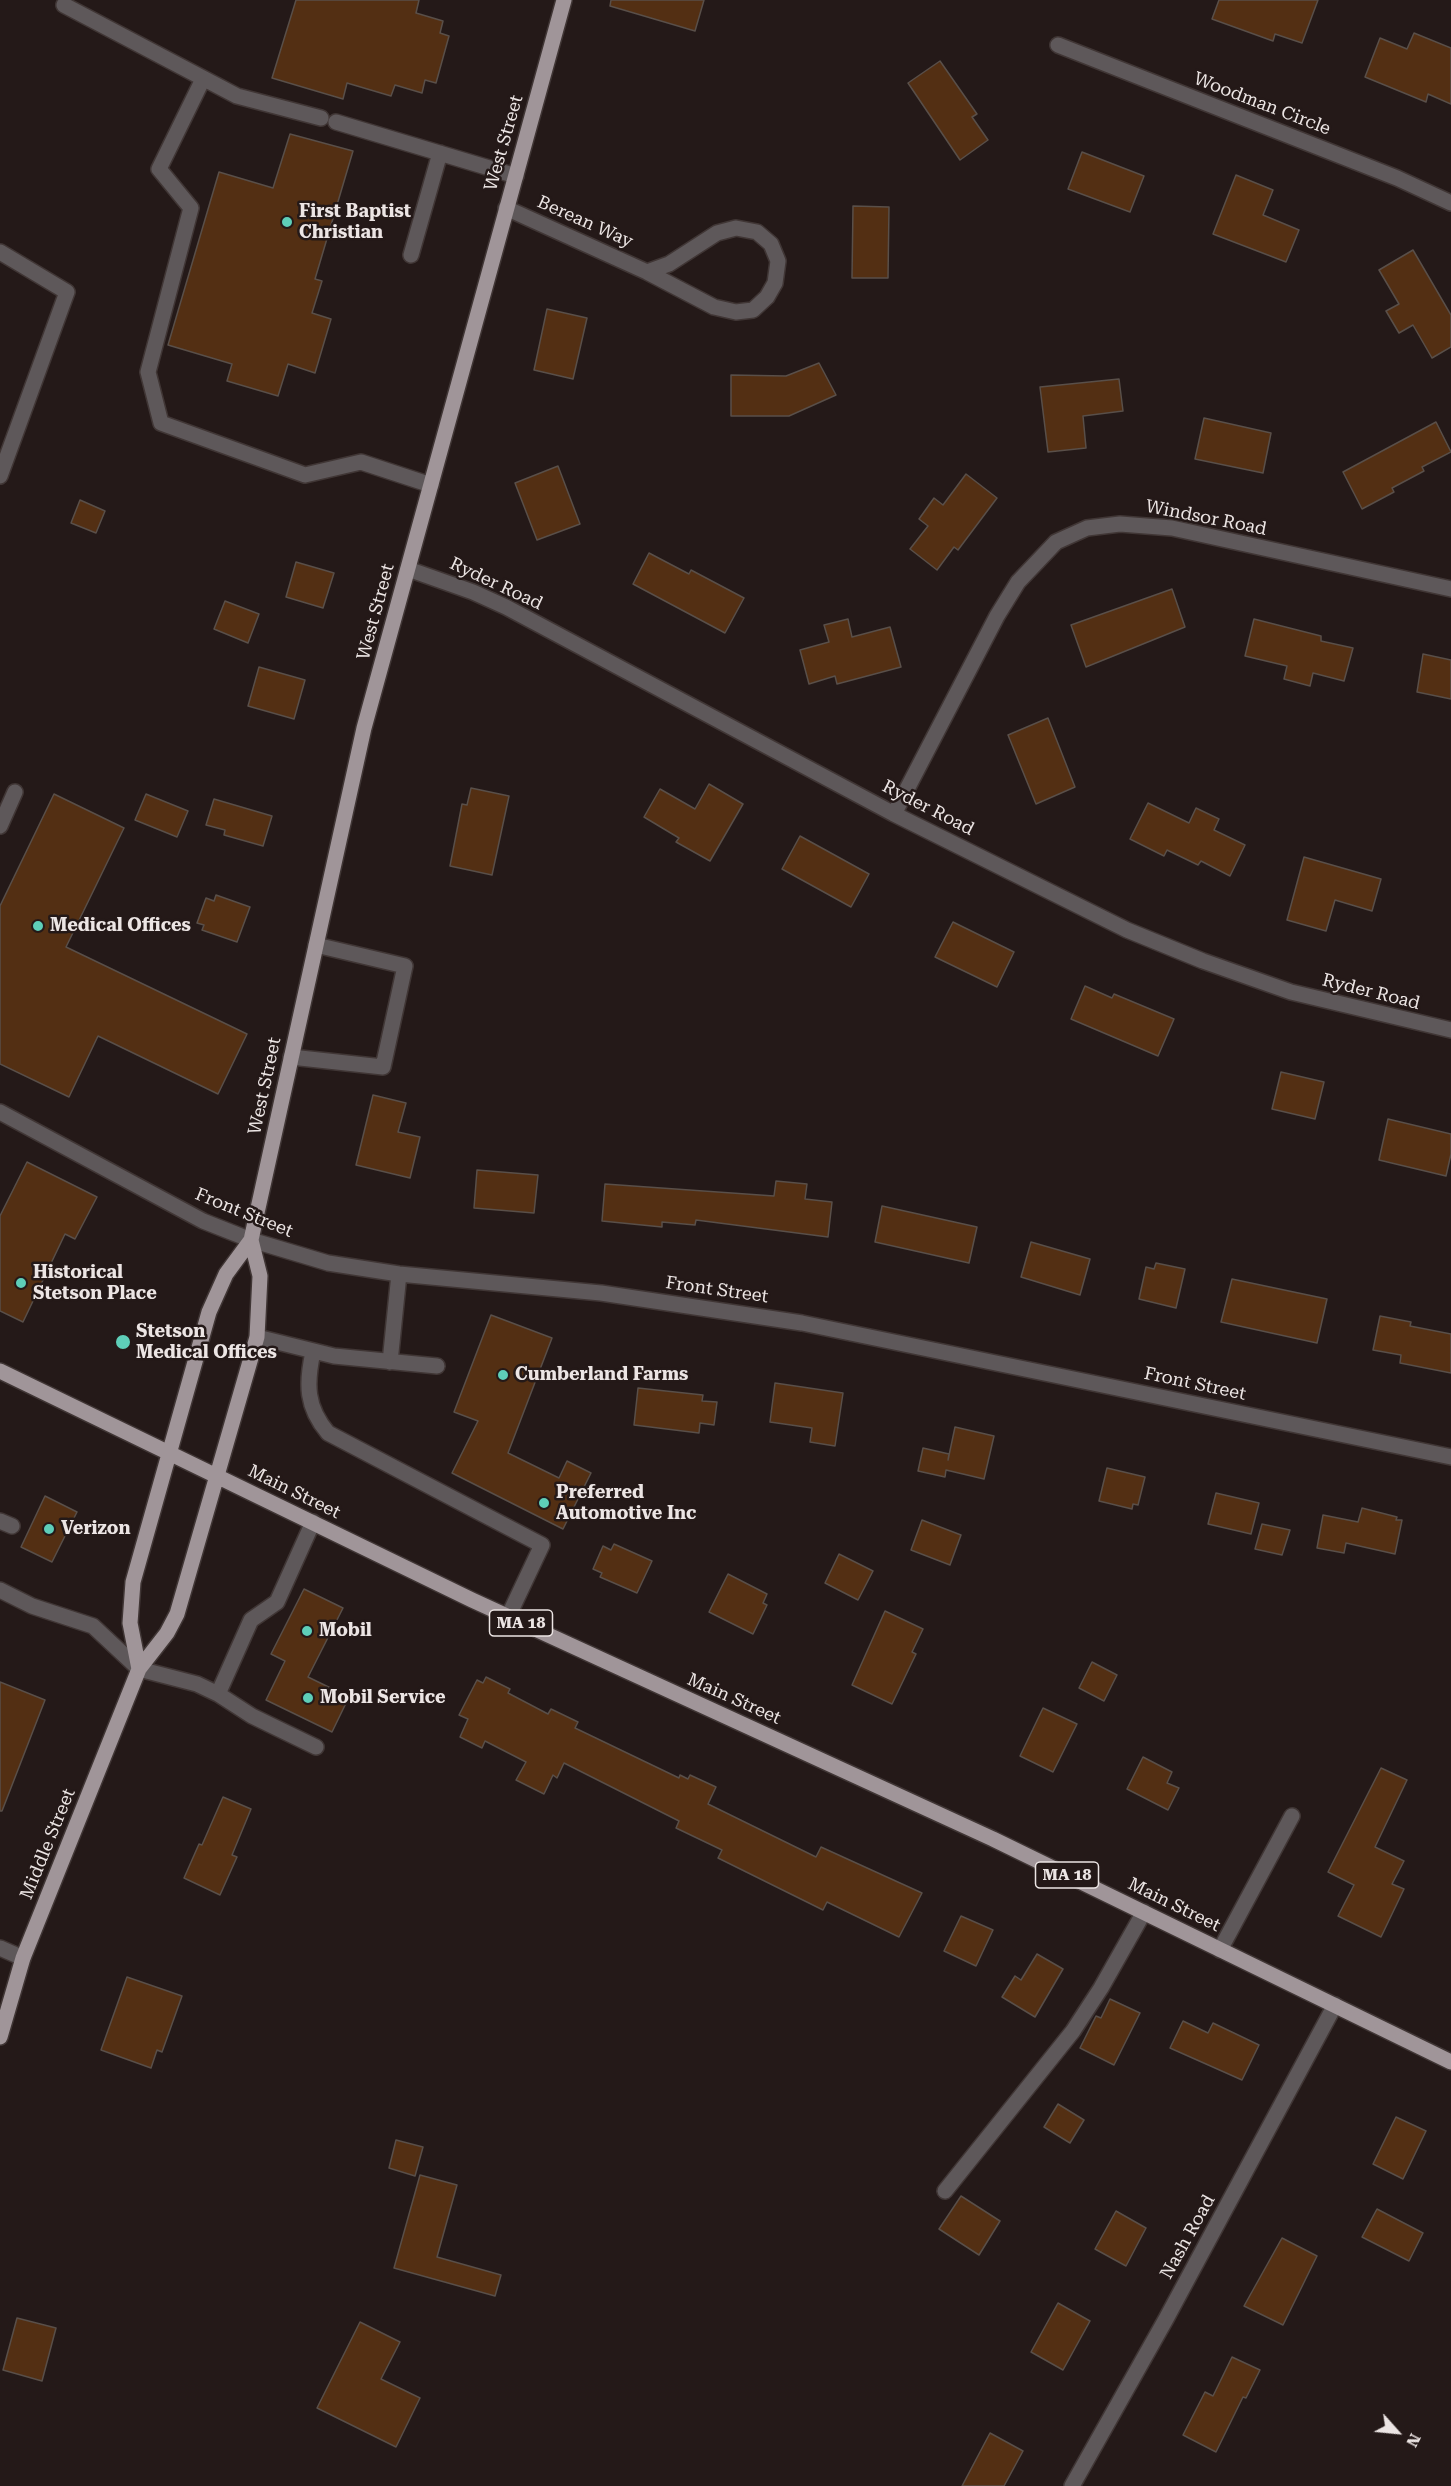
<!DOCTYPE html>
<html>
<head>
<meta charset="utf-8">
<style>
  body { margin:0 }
  #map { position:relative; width:1451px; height:2486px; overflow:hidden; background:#241918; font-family:"Roboto Serif",serif }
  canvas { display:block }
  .north { position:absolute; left:1367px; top:2402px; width:60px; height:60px; -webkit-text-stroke:4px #241918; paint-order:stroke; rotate:117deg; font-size:16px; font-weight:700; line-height:24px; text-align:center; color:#ece5e4 }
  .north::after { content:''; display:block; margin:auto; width:21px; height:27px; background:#ece5e4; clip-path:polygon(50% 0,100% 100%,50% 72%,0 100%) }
</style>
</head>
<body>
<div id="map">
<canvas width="1451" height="2486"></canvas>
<div class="north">N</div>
</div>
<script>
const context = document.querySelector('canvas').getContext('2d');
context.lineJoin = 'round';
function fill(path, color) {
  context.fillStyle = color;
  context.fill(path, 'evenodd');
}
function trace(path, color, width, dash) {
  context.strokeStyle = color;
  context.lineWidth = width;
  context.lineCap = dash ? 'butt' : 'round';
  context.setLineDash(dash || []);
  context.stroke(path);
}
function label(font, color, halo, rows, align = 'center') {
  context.font = font + ' "Roboto Serif",serif';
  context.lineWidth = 5;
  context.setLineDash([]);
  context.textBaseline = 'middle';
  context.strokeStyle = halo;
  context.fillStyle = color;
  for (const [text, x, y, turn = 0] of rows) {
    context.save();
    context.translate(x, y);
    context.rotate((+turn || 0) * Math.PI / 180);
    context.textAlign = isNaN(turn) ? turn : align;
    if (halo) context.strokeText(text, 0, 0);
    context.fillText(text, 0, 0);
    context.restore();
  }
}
const building = new Path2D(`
  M 296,0 L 419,0 L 416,13 L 443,21 L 440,33 L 449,36 L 436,83 L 425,80 L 422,93 L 395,85 L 391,96 L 347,83 L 343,99 L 272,78 Z
  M 611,0 L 704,0 L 695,31 L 610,6 Z
  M 1219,0 L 1318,0 L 1302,43 L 1275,34 L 1273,41 L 1212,19 Z
  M 1414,33 L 1451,48 L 1451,104 L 1428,94 L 1426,102 L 1365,77 L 1380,38 L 1407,49 Z
  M 940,61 L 977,114 L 972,117 L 988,140 L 960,160 L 908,83 Z
  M 290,134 L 353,151 L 315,279 L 322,281 L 312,313 L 331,319 L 315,373 L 288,364 L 278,396 L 227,381 L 232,364 L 168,345 L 219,172 L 273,188 Z
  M 1082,152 L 1144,176 L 1130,212 L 1068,189 Z
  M 1236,175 L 1273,190 L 1263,215 L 1299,230 L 1286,262 L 1213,234 Z
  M 853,206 L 889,207 L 888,278 L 852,278 Z
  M 1413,250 L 1451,315 L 1451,347 L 1432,358 L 1413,325 L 1399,333 L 1386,311 L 1399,304 L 1379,270 Z
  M 547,309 L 587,318 L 573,379 L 534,370 Z
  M 819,363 L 836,395 L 789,416 L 731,416 L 731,375 L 786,376 Z
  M 1119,379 L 1123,411 L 1083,416 L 1086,448 L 1048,452 L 1040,387 Z
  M 1204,418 L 1271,433 L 1263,473 L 1195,459 Z
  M 1436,422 L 1451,452 L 1422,467 L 1424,471 L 1392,488 L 1394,492 L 1362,509 L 1343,472 Z
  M 558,466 L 580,524 L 537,540 L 515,483 Z
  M 966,474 L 997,498 L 958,550 L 954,547 L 937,570 L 910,549 L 928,526 L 919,519 L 934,498 L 943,505 Z
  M 80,500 L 105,511 L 96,533 L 71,523 Z
  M 649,553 L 689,574 L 691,570 L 744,598 L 725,633 L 633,584 Z
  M 296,562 L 334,573 L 323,608 L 286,597 Z
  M 1172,589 L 1185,627 L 1086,667 L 1071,625 Z
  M 225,601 L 259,614 L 248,643 L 214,629 Z
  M 848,619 L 852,637 L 890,627 L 901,667 L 837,684 L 835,676 L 809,684 L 800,650 L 829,642 L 824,625 Z
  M 1254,619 L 1321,636 L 1321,641 L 1353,648 L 1344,681 L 1313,673 L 1310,686 L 1284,679 L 1287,666 L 1245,656 Z
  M 1423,654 L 1451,660 L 1451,699 L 1417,692 Z
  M 259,667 L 305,680 L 294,719 L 248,706 Z
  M 1048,718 L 1075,787 L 1036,804 L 1008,735 Z
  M 709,784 L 743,804 L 710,861 L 676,842 L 679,838 L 644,817 L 660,789 L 695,809 Z
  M 471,788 L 509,796 L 492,875 L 450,866 L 462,804 L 467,805 Z
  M 54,794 L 124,828 L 66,947 L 247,1034 L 218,1094 L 98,1036 L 69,1097 L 0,1064 L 0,906 Z
  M 146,794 L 188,811 L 177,837 L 135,820 Z
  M 214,799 L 272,816 L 263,846 L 224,835 L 225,830 L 206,825 Z
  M 1148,803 L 1189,823 L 1196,808 L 1219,819 L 1214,830 L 1245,845 L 1230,876 L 1201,861 L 1198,865 L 1167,850 L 1164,856 L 1130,839 Z
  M 800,836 L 869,874 L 851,907 L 782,869 Z
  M 1304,857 L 1381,879 L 1372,911 L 1335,900 L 1326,931 L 1287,920 Z
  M 216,895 L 250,907 L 237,942 L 202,930 L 204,925 L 197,923 L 206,898 L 214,901 Z
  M 953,922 L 1014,952 L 997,987 L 935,957 Z
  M 1085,986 L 1112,998 L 1114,994 L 1174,1019 L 1158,1056 L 1071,1019 Z
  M 1281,1072 L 1324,1082 L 1315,1119 L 1272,1109 Z
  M 373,1095 L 406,1103 L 398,1132 L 420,1137 L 410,1178 L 356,1165 Z
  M 1388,1119 L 1451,1134 L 1451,1154 L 1446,1176 L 1379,1160 Z
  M 27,1162 L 97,1197 L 75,1239 L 65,1234 L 23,1322 L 0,1311 L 0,1216 Z
  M 477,1170 L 538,1175 L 534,1213 L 474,1208 Z
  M 776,1181 L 807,1184 L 805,1199 L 832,1202 L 828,1237 L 696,1220 L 695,1225 L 662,1222 L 662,1227 L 602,1221 L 605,1184 L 774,1196 Z
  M 882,1206 L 977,1227 L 969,1263 L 875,1242 Z
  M 1031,1242 L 1090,1259 L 1080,1295 L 1021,1277 Z
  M 1156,1263 L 1185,1269 L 1176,1308 L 1139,1299 L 1146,1267 L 1154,1269 Z
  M 1232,1279 L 1327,1299 L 1317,1343 L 1221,1322 Z
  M 491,1315 L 552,1338 L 508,1453 L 559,1478 L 567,1461 L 591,1473 L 563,1529 L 452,1473 L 478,1421 L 454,1412 Z
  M 1380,1316 L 1411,1322 L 1410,1326 L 1451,1334 L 1451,1373 L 1400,1363 L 1401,1355 L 1373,1350 Z
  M 775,1383 L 843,1393 L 835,1446 L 810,1442 L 812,1428 L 770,1422 Z
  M 638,1388 L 703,1395 L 702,1401 L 717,1402 L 714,1425 L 700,1423 L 699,1433 L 634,1425 Z
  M 955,1427 L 994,1436 L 984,1479 L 946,1470 L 945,1477 L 918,1471 L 923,1448 L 949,1454 L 948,1460 Z
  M 1107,1468 L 1145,1477 L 1138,1505 L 1133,1504 L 1132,1509 L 1099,1501 Z
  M 1216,1493 L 1259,1503 L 1251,1534 L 1208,1524 Z
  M 45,1496 L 77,1512 L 52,1562 L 21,1547 Z
  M 1362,1508 L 1397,1517 L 1396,1520 L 1402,1520 L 1395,1554 L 1346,1543 L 1344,1553 L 1317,1548 L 1323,1515 L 1358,1522 Z
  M 922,1520 L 961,1535 L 950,1565 L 911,1550 Z
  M 1262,1524 L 1290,1530 L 1282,1555 L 1255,1549 Z
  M 614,1544 L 652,1561 L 637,1593 L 600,1577 L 602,1573 L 593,1569 L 603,1546 L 611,1550 Z
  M 839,1554 L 873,1571 L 858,1600 L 825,1583 Z
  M 728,1574 L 767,1594 L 763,1603 L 767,1605 L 753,1634 L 709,1612 Z
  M 304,1589 L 343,1608 L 308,1677 L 349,1697 L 332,1732 L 266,1700 L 285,1661 L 271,1654 Z
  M 885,1611 L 923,1629 L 912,1652 L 916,1654 L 892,1704 L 852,1685 Z
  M 1092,1662 L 1117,1675 L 1104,1701 L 1079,1688 Z
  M 486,1677 L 510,1689 L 508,1693 L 548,1714 L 551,1709 L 578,1722 L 575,1728 L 679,1778 L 680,1775 L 688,1779 L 690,1775 L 716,1787 L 708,1804 L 816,1857 L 821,1847 L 922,1893 L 899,1937 L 827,1902 L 823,1910 L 718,1858 L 722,1850 L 676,1828 L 679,1821 L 564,1763 L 557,1778 L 553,1775 L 544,1794 L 516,1780 L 526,1762 L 485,1741 L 482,1748 L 460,1737 L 468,1719 L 459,1715 L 477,1680 L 483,1683 Z
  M 0,1682 L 45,1700 L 2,1811 L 0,1811 Z
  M 1043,1708 L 1077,1724 L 1053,1772 L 1020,1756 Z
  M 1143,1757 L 1172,1772 L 1167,1783 L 1179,1788 L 1168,1810 L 1127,1789 Z
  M 1381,1768 L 1407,1780 L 1375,1847 L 1404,1861 L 1392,1884 L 1404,1889 L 1381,1937 L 1338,1916 L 1354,1885 L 1328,1872 Z
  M 223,1797 L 251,1809 L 232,1855 L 237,1857 L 220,1895 L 184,1878 L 199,1844 L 202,1845 Z
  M 961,1916 L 993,1930 L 976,1966 L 944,1951 Z
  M 1037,1954 L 1063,1969 L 1035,2017 L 1002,1997 L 1015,1976 L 1021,1980 Z
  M 127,1977 L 182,1996 L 162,2052 L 157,2050 L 151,2068 L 101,2050 Z
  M 1110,1999 L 1140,2013 L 1114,2065 L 1080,2048 L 1096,2016 L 1101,2018 Z
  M 1183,2021 L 1208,2033 L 1213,2023 L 1259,2045 L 1242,2080 L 1170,2048 Z
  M 1058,2104 L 1084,2120 L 1070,2143 L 1044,2127 Z
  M 1396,2117 L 1426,2131 L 1403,2179 L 1373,2164 Z
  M 396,2140 L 423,2147 L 415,2176 L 389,2168 Z
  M 420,2175 L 457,2185 L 437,2257 L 501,2275 L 495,2296 L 394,2268 Z
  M 961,2196 L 1000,2221 L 979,2255 L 939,2229 Z
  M 1377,2209 L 1423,2233 L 1409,2261 L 1362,2237 Z
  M 1116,2211 L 1146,2228 L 1126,2266 L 1095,2249 Z
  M 1282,2238 L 1317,2256 L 1283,2325 L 1244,2306 Z
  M 1058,2303 L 1090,2321 L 1063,2370 L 1031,2352 Z
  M 17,2318 L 56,2328 L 42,2381 L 3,2370 Z
  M 360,2322 L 400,2342 L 381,2379 L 420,2398 L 396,2447 L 317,2408 Z
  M 1232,2357 L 1260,2370 L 1246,2398 L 1243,2397 L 1216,2452 L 1183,2435 L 1205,2392 L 1213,2396 Z
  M 990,2433 L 1023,2451 L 1004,2486 L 962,2486 Z`);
fill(building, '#532f13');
trace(building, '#594f49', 1.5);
const minor = new Path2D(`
  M 64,5 L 237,96 L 321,118
  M 1058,45 L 1397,178 L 1451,203
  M 203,79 L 159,169 L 191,208 L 148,372 L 161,423 L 305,475 L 361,462 L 431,485
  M 336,122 L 516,176
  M 506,208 L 647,272 L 714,307 L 736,312 L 753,310 L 767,297 L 775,283 L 778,261 L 771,244 L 757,232 L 736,228 L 717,233 L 669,264 L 647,272
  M 0,252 L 67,292 L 0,476
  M 411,255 L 440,153
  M 408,569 L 473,592 L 506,607 L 894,814 L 1127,930 L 1203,961 L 1291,992 L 1451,1030
  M 894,814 L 997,616 L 1018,582 L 1056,542 L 1087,528 L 1120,524 L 1172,528 L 1451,589
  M 0,826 L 15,792
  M 291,1057 L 383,1067 L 405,966 L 316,945
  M 0,1112 L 203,1221 L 251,1240 L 328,1263 L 399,1274 L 601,1293 L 802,1323 L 1451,1457
  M 257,1337 L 334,1356 L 437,1366
  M 313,1352 C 306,1384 306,1407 328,1433 L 542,1545 L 508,1617
  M 390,1362 L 399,1274
  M 0,1521 L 12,1526
  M 0,1590 L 32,1606 L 93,1626 L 139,1669 L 197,1684 L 218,1694 L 252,1716 L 316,1747
  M 218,1694 L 251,1620 L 277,1602 L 313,1522
  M 0,1948 L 23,1958
  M 1220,1950 L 1292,1816
  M 945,2191 L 1073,2031 L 1101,1988 L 1144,1912
  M 1072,2486 L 1166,2319 L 1335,2005`);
const major = new Path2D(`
  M 0,1371 L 472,1600 L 993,1839 L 1451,2062
  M 139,1669 L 130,1623 L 133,1582 L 209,1312 L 226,1274 L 251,1240 L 364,728 L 564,0
  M 0,2037 L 23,1958 L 139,1669 L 167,1633 L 177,1614 L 257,1337 L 260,1276 L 251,1240`);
trace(minor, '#403635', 18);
trace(major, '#403635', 18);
trace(minor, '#5e585a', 15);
trace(major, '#a09599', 15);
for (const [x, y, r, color] of [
  [287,222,6,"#5eceb8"],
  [38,926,6,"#5eceb8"],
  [21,1283,6,"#5eceb8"],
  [123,1342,8,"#5eceb8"],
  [503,1375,6,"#5eceb8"],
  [544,1503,6,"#5eceb8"],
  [49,1529,6,"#5eceb8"],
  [307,1631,6,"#5eceb8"],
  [308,1698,6,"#5eceb8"]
]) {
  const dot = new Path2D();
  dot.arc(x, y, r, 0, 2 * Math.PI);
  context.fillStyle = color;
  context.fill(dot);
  trace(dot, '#241918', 2);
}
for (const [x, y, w] of [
  [521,1623,63],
  [1067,1875,63]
]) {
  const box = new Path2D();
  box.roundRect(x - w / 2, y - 13, w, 26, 4.5);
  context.fillStyle = '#241918';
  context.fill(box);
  trace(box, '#ece5e4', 1.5);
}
label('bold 16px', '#ece5e4', null, [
  ["MA 18",521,1623],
  ["MA 18",1067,1875]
]);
label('18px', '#ece5e4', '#241918', [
  ["Woodman Circle",1262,104,21],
  ["West Street",504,143,-74],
  ["Berean Way",585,222,24],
  ["Windsor Road",1206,518,11],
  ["Ryder Road",496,584,25],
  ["West Street",376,612,-75],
  ["Ryder Road",928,808,27],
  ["Ryder Road",1371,992,14],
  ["West Street",265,1086,-78],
  ["Front Street",244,1213,22],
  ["Front Street",717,1290,8],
  ["Front Street",1195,1384,12],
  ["Main Street",294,1492,26],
  ["Main Street",734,1699,24],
  ["Middle Street",48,1844,-68],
  ["Main Street",1174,1905,26],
  ["Nash Road",1188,2237,-61]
]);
label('bold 18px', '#ece5e4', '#241918', [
  ["First Baptist",299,212],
  ["Christian",299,233],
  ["Medical Offices",50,926],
  ["Historical",33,1273],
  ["Stetson Place",33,1294],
  ["Stetson",136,1332],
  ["Medical Offices",136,1353],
  ["Cumberland Farms",515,1375],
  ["Preferred",556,1493],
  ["Automotive Inc",556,1514],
  ["Verizon",61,1529],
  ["Mobil",319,1631],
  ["Mobil Service",320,1698]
], 'left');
</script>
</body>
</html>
